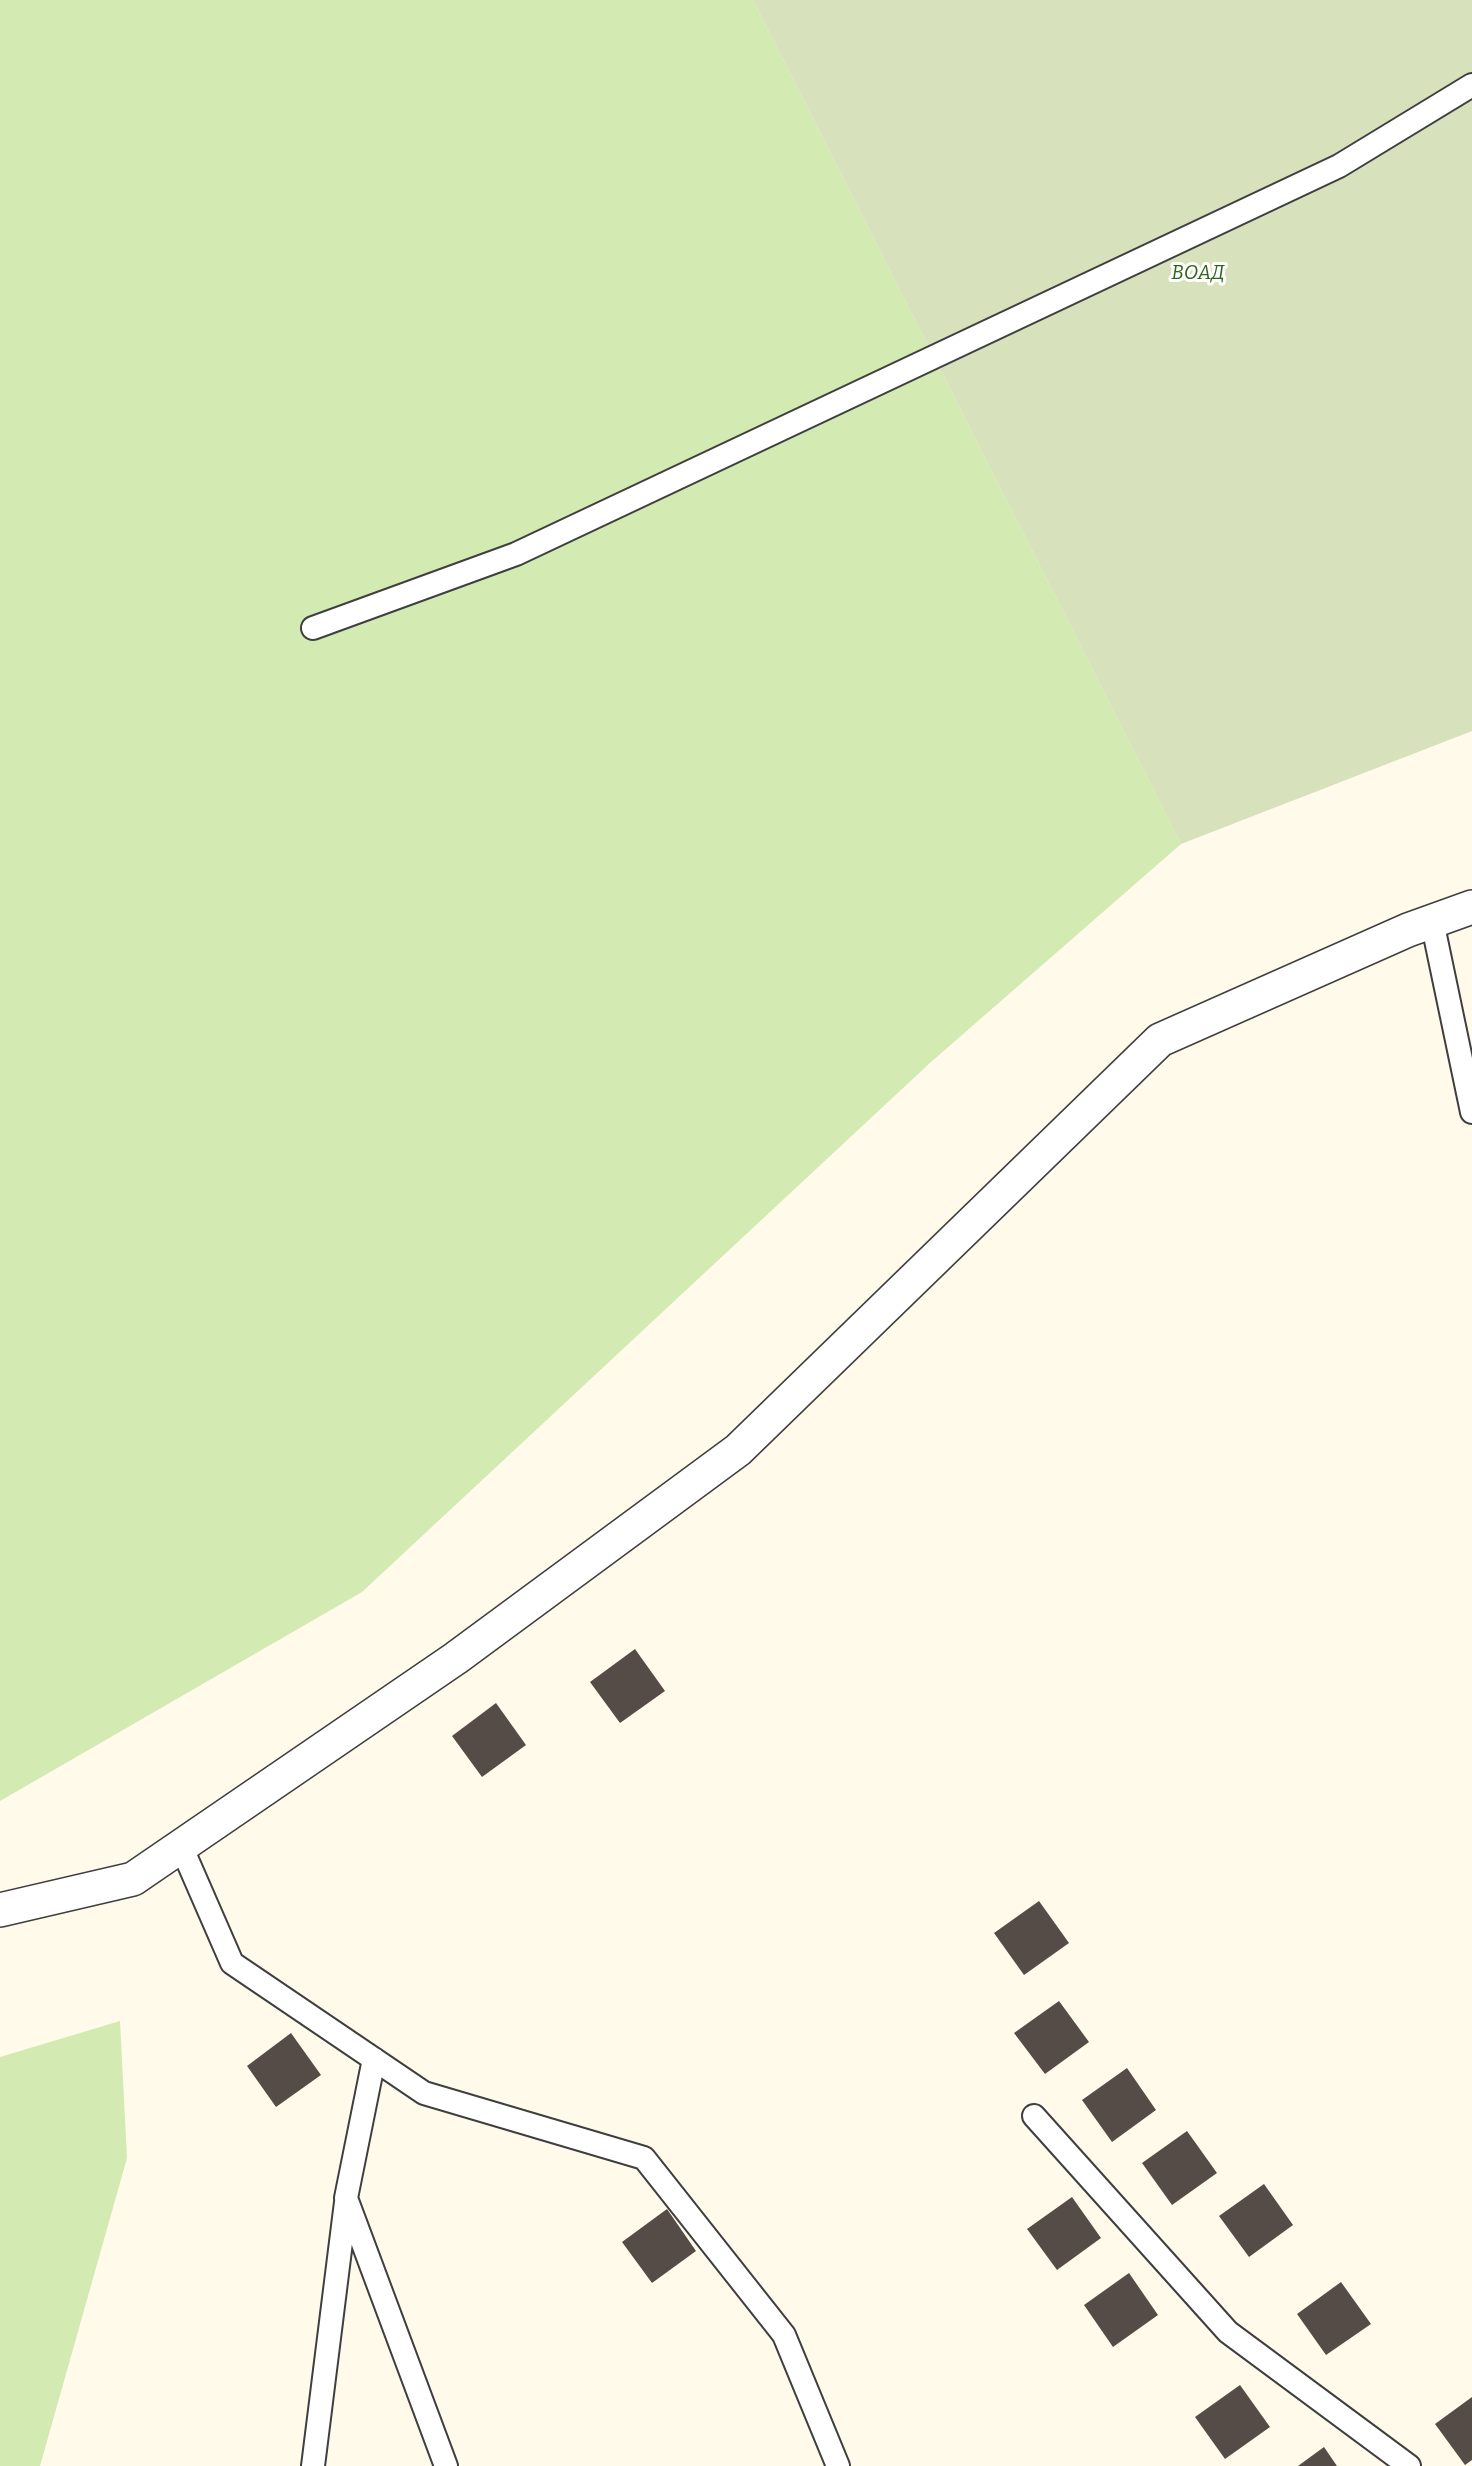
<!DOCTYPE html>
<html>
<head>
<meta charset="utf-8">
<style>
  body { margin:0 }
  canvas { display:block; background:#fffaea }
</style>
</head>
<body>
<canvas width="1472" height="2466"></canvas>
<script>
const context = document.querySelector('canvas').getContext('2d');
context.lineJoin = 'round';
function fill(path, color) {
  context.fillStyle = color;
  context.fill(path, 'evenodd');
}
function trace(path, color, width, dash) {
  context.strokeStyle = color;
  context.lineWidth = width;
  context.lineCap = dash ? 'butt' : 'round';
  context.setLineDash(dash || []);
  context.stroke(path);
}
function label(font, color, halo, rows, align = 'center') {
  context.font = font + ' Bitter,serif';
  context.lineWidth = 6;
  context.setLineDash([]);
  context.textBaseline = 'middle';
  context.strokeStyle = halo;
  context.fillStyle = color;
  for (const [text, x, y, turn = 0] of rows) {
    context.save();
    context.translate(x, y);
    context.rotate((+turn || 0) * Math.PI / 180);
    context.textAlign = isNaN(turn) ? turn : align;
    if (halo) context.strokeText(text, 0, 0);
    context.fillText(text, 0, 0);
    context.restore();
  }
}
fill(new Path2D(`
  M 0,0 L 753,0 L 1181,844 L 931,1062 L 362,1592 L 0,1801 Z
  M 120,2021 L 127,2158 L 40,2466 L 0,2466 L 0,2057 Z`), '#d3eab3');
fill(new Path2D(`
  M 753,0 L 1472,0 L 1472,731 L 1181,844 Z`), '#d7e1bb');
fill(new Path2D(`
  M 635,1649 L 665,1691 L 620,1723 L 590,1682 Z
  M 496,1703 L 526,1745 L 482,1777 L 452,1736 Z
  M 1039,1901 L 1069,1943 L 1024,1975 L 994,1933 Z
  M 1059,2001 L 1089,2042 L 1045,2074 L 1014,2033 Z
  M 291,2033 L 321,2075 L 276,2107 L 247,2066 Z
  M 1127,2068 L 1156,2110 L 1112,2142 L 1082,2100 Z
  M 1187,2131 L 1217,2173 L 1172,2205 L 1142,2163 Z
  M 1264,2184 L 1293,2225 L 1249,2257 L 1219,2216 Z
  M 1072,2197 L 1101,2238 L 1057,2270 L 1027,2229 Z
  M 667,2209 L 696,2251 L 652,2283 L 622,2242 Z
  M 1129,2273 L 1158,2315 L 1113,2347 L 1084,2305 Z
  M 1341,2282 L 1371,2324 L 1326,2355 L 1297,2314 Z
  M 1240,2385 L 1270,2427 L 1225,2459 L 1195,2417 Z
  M 1472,2397 L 1472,2460 L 1465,2465 L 1435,2424 Z
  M 1324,2447 L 1337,2466 L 1298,2466 Z`), '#554c48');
const lane = new Path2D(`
  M 313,628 L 516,554 L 1339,166 L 1472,85
  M 1432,921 L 1472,1112
  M 181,1846 L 232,1963 L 424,2093 L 644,2158 L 784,2335 L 838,2466
  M 374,2059 L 346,2198 L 446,2466
  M 1034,2116 L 1228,2332 L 1409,2466
  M 313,2466 L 346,2202`);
const street = new Path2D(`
  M 0,1910 L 133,1879 L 456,1658 L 738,1450 L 1160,1040 L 1408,930 L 1472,907`);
trace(lane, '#3f3f3f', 26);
trace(street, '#3f3f3f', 36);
trace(lane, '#fff', 22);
trace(street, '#fff', 33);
label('italic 20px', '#2e651a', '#fff', [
  ["ВОАД",1198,273]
]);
</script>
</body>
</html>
